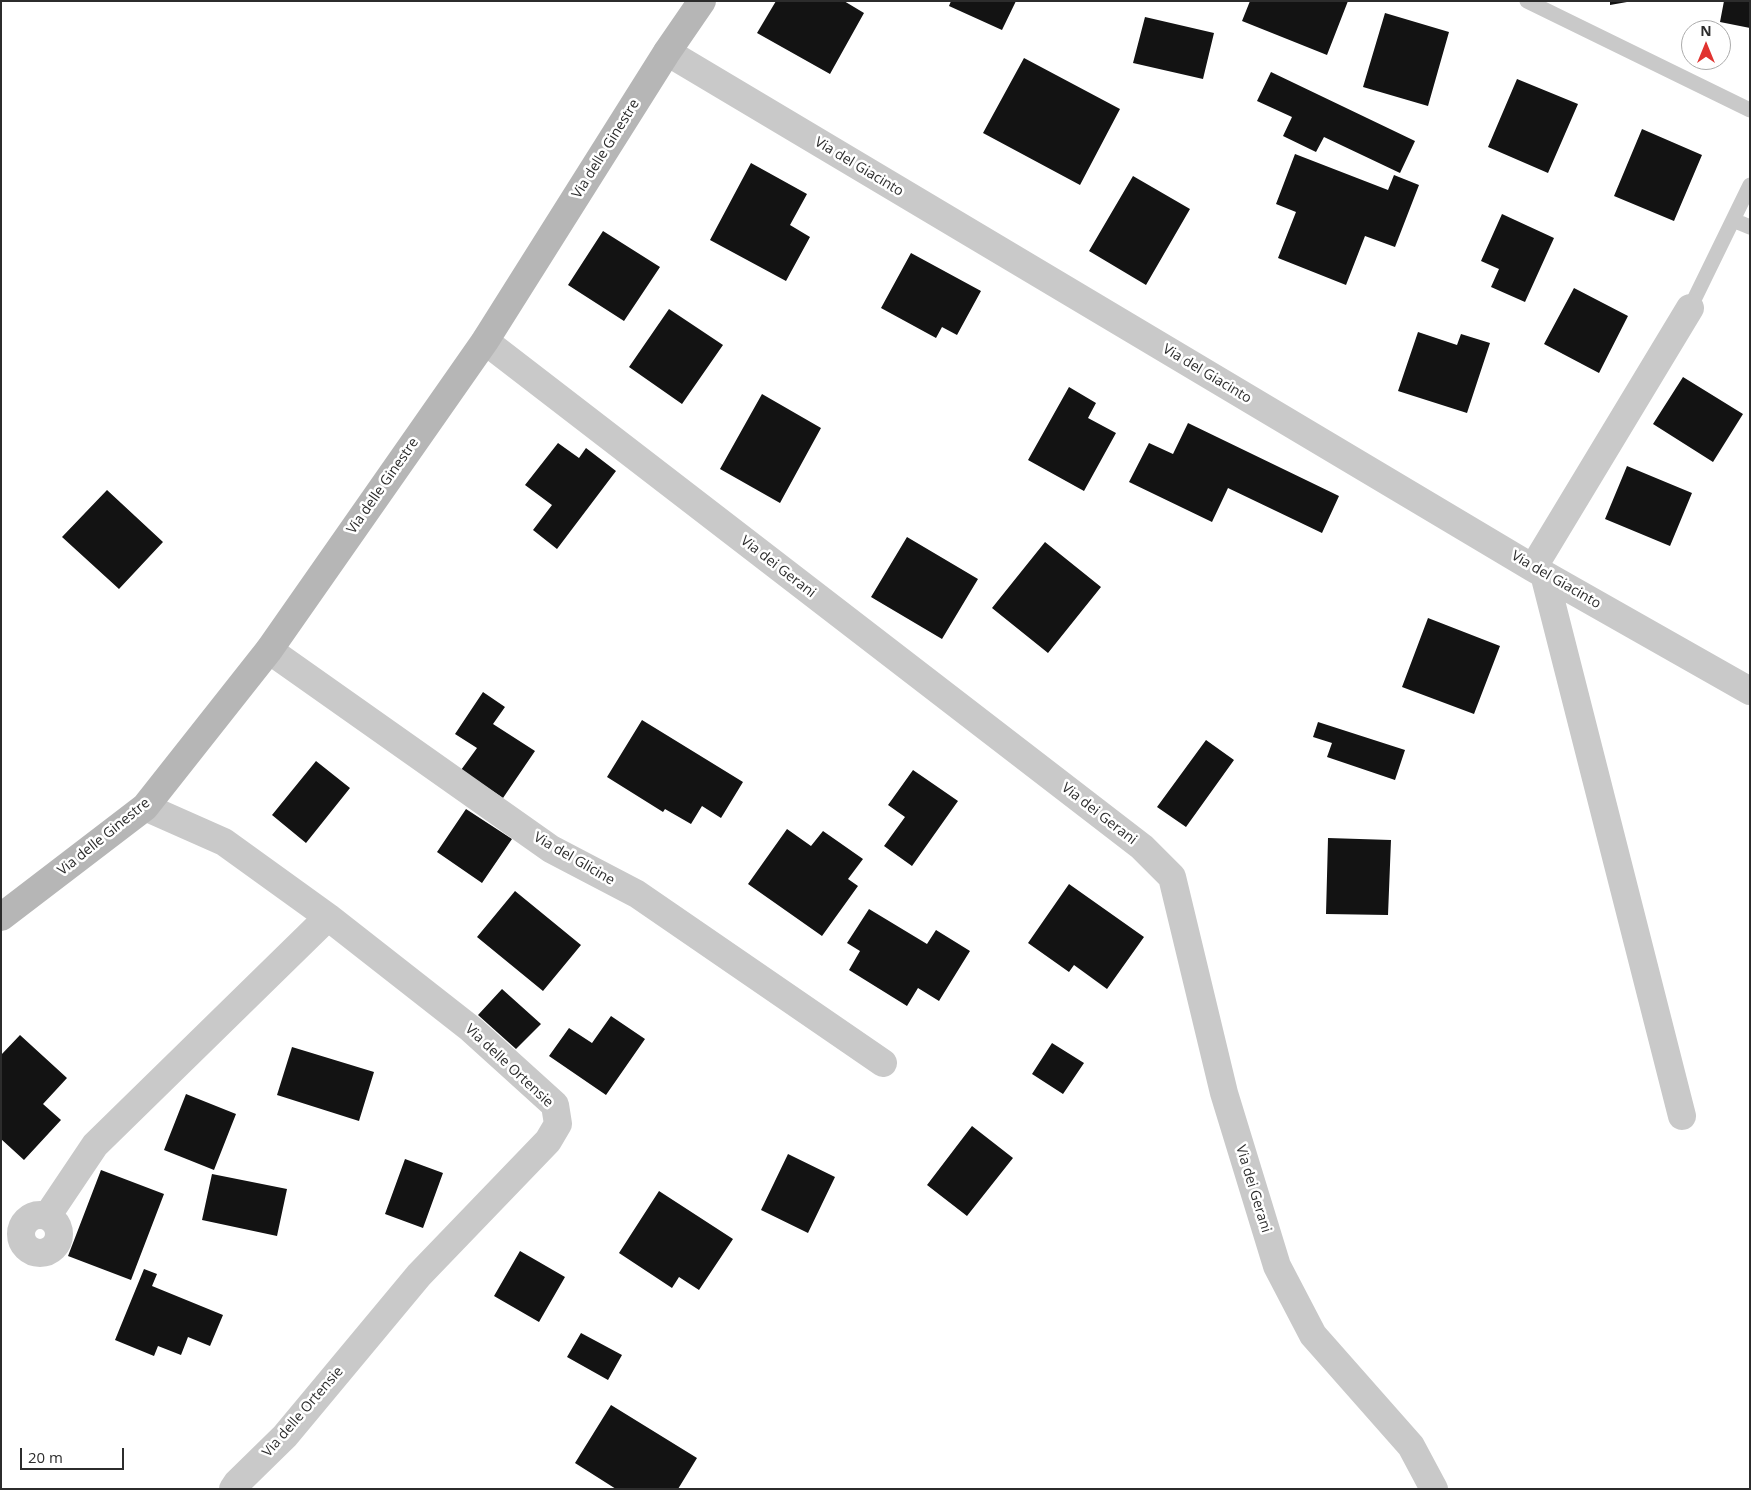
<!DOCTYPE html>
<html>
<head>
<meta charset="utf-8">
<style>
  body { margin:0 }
  #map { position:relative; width:1751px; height:1490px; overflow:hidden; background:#fff; font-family:"Open Sans",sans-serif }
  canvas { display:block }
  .frame { position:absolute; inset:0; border:2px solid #2c2c2c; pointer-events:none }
  .north { position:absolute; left:1681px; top:20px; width:50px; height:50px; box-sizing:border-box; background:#fff; border:1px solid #ababab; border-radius:50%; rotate:0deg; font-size:14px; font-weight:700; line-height:20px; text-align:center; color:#2c2c2c }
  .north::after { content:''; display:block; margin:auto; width:18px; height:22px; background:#e13330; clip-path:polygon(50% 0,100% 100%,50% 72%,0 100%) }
  .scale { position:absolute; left:20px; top:1448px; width:104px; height:22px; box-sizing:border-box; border:2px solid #2c2c2c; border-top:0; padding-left:6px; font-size:15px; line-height:18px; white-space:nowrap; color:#2c2c2c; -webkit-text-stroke:4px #fff; paint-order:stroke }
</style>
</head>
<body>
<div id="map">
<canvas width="1751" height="1490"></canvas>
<div class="frame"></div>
<div class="north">N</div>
<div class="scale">20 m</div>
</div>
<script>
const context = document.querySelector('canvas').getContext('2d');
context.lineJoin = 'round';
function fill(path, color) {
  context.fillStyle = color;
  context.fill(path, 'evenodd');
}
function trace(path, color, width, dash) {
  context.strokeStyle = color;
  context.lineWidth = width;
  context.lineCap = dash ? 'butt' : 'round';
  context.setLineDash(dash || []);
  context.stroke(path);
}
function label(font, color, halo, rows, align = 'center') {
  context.font = font + ' "Open Sans",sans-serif';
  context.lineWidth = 5;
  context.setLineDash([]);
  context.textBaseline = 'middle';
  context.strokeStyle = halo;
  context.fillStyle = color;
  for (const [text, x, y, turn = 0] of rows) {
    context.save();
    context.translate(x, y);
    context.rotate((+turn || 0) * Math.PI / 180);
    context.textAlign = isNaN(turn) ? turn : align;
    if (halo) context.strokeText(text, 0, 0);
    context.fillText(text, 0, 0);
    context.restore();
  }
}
fill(new Path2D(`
  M 776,1 L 844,1 L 864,13 L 830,74 L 757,33 Z
  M 951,1 L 1016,1 L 1002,30 L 949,6 Z
  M 1250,1 L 1348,1 L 1327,55 L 1242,21 Z
  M 1610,1 L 1627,1 L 1627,2 L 1610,5 Z
  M 1724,1 L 1750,1 L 1750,28 L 1720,22 Z
  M 1385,13 L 1449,32 L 1428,106 L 1363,87 Z
  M 1145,17 L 1214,33 L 1203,79 L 1133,63 Z
  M 1024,58 L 1120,109 L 1080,185 L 983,133 Z
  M 1271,72 L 1415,141 L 1400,173 L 1324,137 L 1316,152 L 1283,136 L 1292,117 L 1257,101 Z
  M 1517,79 L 1578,104 L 1548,173 L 1488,147 Z
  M 1642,129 L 1702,155 L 1674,221 L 1614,196 Z
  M 1295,154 L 1388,190 L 1394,175 L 1419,185 L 1395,247 L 1365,236 L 1346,285 L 1278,258 L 1296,212 L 1276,204 Z
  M 751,163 L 807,194 L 790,225 L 810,237 L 786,281 L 710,240 Z
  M 1133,176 L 1190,209 L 1146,285 L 1089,251 Z
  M 1502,214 L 1554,238 L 1525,302 L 1491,287 L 1499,269 L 1481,261 Z
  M 603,231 L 660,267 L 624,321 L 568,285 Z
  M 911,253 L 981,291 L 957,335 L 942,327 L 936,338 L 881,308 Z
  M 1574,288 L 1628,316 L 1599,373 L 1544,344 Z
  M 669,309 L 723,345 L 682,404 L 629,367 Z
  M 1418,332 L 1457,345 L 1461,334 L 1490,343 L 1467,413 L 1398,391 Z
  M 1683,377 L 1743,414 L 1713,462 L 1653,424 Z
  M 1069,387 L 1096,403 L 1088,418 L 1116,433 L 1084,491 L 1028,460 Z
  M 762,394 L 821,428 L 780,503 L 720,469 Z
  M 1188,423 L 1339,496 L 1322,533 L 1228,488 L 1212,522 L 1129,482 L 1149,443 L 1173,454 Z
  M 558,443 L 579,458 L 586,448 L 616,471 L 557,549 L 533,530 L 552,505 L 525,485 Z
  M 1627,466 L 1692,493 L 1670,546 L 1605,519 Z
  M 107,490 L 163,542 L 119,589 L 62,537 Z
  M 907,537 L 978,579 L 942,639 L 871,597 Z
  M 1045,542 L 1101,587 L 1048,653 L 992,608 Z
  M 1428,618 L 1500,646 L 1474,714 L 1402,687 Z
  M 483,692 L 505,707 L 493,724 L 535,751 L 503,798 L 461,770 L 477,748 L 455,734 Z
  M 642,720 L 743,782 L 721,818 L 702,806 L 691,824 L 665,809 L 663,812 L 607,777 Z
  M 1318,722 L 1405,750 L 1395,780 L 1327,757 L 1332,743 L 1313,737 Z
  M 1206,740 L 1234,760 L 1186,827 L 1157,807 Z
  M 316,761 L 350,788 L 306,843 L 272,815 Z
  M 913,770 L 958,801 L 912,866 L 884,846 L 905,817 L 888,805 Z
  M 466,809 L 512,839 L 482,883 L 437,852 Z
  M 787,829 L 811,846 L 823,831 L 863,859 L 848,879 L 858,886 L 822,936 L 748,884 Z
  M 1328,838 L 1391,840 L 1388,915 L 1326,914 Z
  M 1069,884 L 1144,937 L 1107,989 L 1074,965 L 1069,972 L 1028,943 Z
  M 515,891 L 581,945 L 543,991 L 477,937 Z
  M 869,909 L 927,944 L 936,930 L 970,951 L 939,1001 L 918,988 L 907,1006 L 849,970 L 860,951 L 847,943 Z
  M 502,989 L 541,1024 L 516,1049 L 478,1015 Z
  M 611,1016 L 645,1039 L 606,1095 L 549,1056 L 569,1028 L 592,1043 Z
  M 20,1035 L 67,1078 L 43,1104 L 61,1120 L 24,1160 L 1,1139 L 1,1055 Z
  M 1052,1043 L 1084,1063 L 1063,1094 L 1032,1074 Z
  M 292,1047 L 374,1072 L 359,1121 L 277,1095 Z
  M 186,1094 L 236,1114 L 214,1170 L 164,1150 Z
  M 972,1126 L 1013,1158 L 967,1216 L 927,1185 Z
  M 788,1154 L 835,1177 L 808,1233 L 761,1210 Z
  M 405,1159 L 443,1173 L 423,1228 L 385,1214 Z
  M 101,1170 L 164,1194 L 131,1280 L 68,1256 Z
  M 212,1174 L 287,1189 L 277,1236 L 202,1220 Z
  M 659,1191 L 733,1239 L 699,1290 L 679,1277 L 672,1288 L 619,1253 Z
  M 520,1251 L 565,1277 L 539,1322 L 494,1296 Z
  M 144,1269 L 157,1274 L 152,1286 L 223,1315 L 210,1346 L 188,1337 L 181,1355 L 158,1346 L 154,1356 L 115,1340 Z
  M 581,1333 L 622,1355 L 608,1380 L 567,1357 Z
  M 611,1405 L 697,1458 L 678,1489 L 616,1489 L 575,1463 Z`), '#131313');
trace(new Path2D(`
  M 1527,1 L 1750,110
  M 1733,220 L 1750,227
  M 1690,308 L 1750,185`), '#c9c9c9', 15);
trace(new Path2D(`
  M 667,52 L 1533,568 L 1750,691
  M 485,341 L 1142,847 L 1172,877 L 1224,1093 L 1277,1266 L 1313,1335 L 1411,1446 L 1434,1489
  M 1533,568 L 1690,308
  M 1544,574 L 1682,1116
  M 269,650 L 551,849 L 637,894 L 883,1063
  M 145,807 L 224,842 L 328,917 L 471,1029 L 555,1105 L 558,1124 L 548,1141 L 419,1275 L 285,1436 L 237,1483 L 233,1489
  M21 1234a19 19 0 1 1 38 0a19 19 0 1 1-38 0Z
  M 48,1215 L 95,1145 L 328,917`), '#c9c9c9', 28);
trace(new Path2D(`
  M 1,917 L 145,807 L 269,650 L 485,341 L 667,52 L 702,1`), '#b6b6b6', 28);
label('14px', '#2c2c2c', '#fff', [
  ["Via delle Ginestre",606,149,-58],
  ["Via del Giacinto",859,167,31],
  ["Via del Giacinto",1207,374,31],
  ["Via delle Ginestre",383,486,-55],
  ["Via dei Gerani",778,567,38],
  ["Via del Giacinto",1556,580,30],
  ["Via dei Gerani",1099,814,38],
  ["Via delle Ginestre",104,837,-39],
  ["Via del Glicine",574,859,30],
  ["Via delle Ortensie",509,1066,43],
  ["Via dei Gerani",1253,1189,73],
  ["Via delle Ortensie",303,1412,-49]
]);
</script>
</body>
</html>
